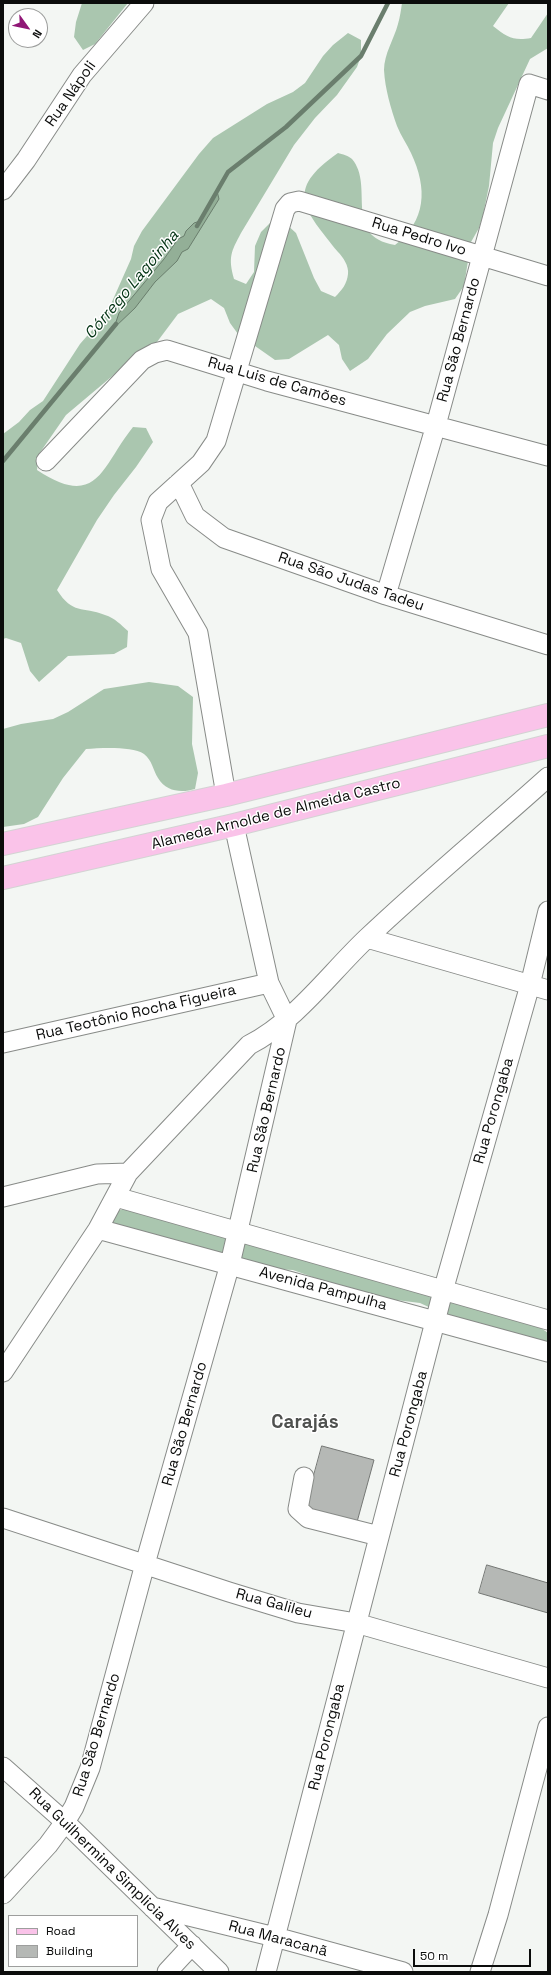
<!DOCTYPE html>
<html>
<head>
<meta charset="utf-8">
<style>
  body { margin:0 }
  #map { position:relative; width:551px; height:1975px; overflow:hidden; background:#f3f6f3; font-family:"Space Grotesk",sans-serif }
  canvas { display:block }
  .frame { position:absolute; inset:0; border:4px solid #0b0c0b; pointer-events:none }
  .legend { position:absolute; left:8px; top:1915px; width:130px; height:52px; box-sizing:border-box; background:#fff; border:1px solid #9d9e9d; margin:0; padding:5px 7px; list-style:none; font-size:12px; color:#0b0c0b }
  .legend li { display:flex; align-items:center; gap:8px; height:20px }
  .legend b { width:20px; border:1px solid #9d9e9d }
  .north { position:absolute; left:8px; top:8px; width:40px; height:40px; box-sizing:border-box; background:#fff; border:1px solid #9d9e9d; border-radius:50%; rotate:123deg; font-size:11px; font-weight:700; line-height:16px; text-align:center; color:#0b0c0b }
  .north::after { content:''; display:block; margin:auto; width:14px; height:18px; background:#901776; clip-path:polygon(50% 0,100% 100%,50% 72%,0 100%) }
  .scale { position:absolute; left:413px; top:1949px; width:118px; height:18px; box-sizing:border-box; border:2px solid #0b0c0b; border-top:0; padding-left:5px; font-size:12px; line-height:14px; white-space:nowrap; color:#0b0c0b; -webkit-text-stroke:3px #fff; paint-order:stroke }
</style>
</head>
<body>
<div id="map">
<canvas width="551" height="1975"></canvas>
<div class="frame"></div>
<ul class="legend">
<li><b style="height:5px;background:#fac3e9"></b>Road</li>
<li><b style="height:11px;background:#b5b8b5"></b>Building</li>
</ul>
<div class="north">N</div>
<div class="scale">50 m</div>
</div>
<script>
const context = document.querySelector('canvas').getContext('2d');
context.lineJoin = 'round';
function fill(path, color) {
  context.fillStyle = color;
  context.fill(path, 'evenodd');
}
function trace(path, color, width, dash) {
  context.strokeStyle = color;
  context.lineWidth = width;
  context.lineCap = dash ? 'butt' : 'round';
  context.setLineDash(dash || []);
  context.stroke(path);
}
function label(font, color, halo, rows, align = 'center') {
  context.font = font + ' "Space Grotesk",sans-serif';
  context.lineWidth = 3;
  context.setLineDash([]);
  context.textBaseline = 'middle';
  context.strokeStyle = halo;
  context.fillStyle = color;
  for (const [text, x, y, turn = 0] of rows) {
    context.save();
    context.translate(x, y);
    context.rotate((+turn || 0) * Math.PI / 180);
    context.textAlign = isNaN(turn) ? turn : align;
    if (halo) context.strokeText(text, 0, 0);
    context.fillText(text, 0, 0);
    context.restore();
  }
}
fill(new Path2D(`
  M 82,3 L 128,3 L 95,44 L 83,50 L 74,37 L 76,22 Z
  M 402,3 L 509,3 L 493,26 C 507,37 513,41 531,38 L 548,13 L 548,48 L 530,59 L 498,128 L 493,143 L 489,186 L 483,215 L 479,228 L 471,242 L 464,286 L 455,299 L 425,306 L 410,312 L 387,334 L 368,359 L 350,371 L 342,359 L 339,345 L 328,335 L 289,359 L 275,360 L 238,334 L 230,323 L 224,308 L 211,299 L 178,314 L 154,346 L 129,362 L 66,415 L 39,454 L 37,470 C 98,510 101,467 133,427 L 146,428 L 153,442 L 136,467 L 114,495 L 97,520 L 57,590 C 73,615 82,606 105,615 C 115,618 121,625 128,631 L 127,647 L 114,654 L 68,656 L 39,682 L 30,671 L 21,643 L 6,638 L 3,639 L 3,434 L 19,422 L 30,410 L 43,401 L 80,344 L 107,313 L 131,259 L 134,246 L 142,231 L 199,154 L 213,138 L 267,104 L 293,92 L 305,83 L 323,56 L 333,45 L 348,33 L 361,40 L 361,56 L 357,67 L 337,95 L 315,118 L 294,145 L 241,233 C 231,252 228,257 234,279 L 246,284 L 254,272 L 255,246 L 261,232 L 270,223 L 285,223 L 296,233 L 314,278 L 321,291 L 335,297 C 342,290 347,284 348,274 C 349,266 343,257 338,252 C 305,210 283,191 338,153 C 342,154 349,156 352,159 C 375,186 342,236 395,245 C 426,221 428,189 411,153 C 407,144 401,136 397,126 C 391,109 385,89 384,70 C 384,54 394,39 398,24 C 400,17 401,10 402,3 Z
  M 149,682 L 178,686 L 193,697 L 192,744 L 198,773 L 195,789 C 182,793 166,792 158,778 C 153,770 152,760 144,754 C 132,746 101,748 86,749 L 63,778 L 38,817 L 24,824 L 3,827 L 3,729 L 21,724 L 53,719 L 68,712 L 104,689 Z
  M 127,1207 L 145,1215 L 298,1257 L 316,1264 L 338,1268 L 541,1328 L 548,1333 L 548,1344 L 457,1320 L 420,1303 L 380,1298 L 352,1288 L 321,1280 L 293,1270 L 274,1269 L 118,1232 L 107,1216 Z`), '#aac6af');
const water = new Path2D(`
  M 217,191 L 219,199 L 188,249 L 182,252 L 177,261 L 155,282 L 135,308 L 114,328 L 119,313 L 164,259 L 178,239 L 184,236 L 186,231 L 194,223 L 200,221 Z`);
fill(water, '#93af97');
trace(water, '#6a7e6d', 1);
trace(new Path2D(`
  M 197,226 L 228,172 L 286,127 L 361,56 L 388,3
  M 3,461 L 116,324`), '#6a7e6d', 4.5);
const building = new Path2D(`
  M 322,1446 L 374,1460 L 357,1522 L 305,1508 Z
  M 487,1565 L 548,1583 L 548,1613 L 479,1593 Z`);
fill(building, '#b5b8b5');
trace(building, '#747774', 1);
const minor = new Path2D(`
  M 3,190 L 26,160 L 82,75 L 144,3
  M 46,461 L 142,360 L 155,353 L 167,350 L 267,381 L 548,456
  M 179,483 L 195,516 L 224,538 L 386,595 L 548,645
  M 386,595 L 436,425 L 529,84 L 548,90
  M 226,795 L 198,633 L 161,569 L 151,520 L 158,502 L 201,463 L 216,441 L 285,209 L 290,203 L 299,201 L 548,276
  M 367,938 L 548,990
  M 3,1043 L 269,983
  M 3,1197 L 97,1174 L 128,1173
  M 116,1197 L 548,1320
  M 98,1229 L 548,1352
  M 3,1372 L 98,1229 L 128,1173 L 249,1045 C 297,1020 329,974 367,938 C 426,882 488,831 548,777
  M 304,1477 L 298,1509 L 308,1518 L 379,1536
  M 3,1518 L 229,1592 L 298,1613 L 356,1623 L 548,1678
  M 3,1767 L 65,1822 L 219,1972
  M 3,1894 L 48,1845 L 65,1822 L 74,1807 L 90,1768 L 145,1564 L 230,1264 L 287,1020 L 269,983 L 234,825
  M 152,1907 L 275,1937 L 403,1972
  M 167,1972 L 192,1945
  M 266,1972 L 443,1291 L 530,985 L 548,911
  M 480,1972 L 498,1915 L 548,1727`);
const major = new Path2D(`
  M 3,844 L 226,795 L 548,715
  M 3,878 L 234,825 L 548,746`);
trace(minor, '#888b88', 21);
trace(major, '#d3d3d3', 24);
trace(minor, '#fff', 19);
trace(major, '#fac3e9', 22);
label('15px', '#0b0c0b', '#fff', [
  ["Rua Nápoli",71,94,-55],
  ["Rua Pedro Ivo",419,237,17],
  ["Rua São Bernardo",459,340,-75],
  ["Rua Luis de Camões",277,382,16],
  ["Rua São Judas Tadeu",351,582,19],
  ["Alameda Arnolde de Almeida Castro",276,814,-14],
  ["Rua Teotônio Rocha Figueira",136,1013,-13],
  ["Rua São Bernardo",267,1110,-77],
  ["Rua Porongaba",494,1111,-74],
  ["Avenida Pampulha",323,1289,15],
  ["Rua São Bernardo",185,1424,-74],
  ["Rua Porongaba",409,1424,-75],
  ["Rua Galileu",274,1604,15],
  ["Rua São Bernardo",97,1735,-73],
  ["Rua Porongaba",327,1737,-76],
  ["Rua Guilhermina Simplicia Alves",112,1869,44],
  ["Rua Maracanã",278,1939,15]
]);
label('italic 16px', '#023313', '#fff', [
  ["Córrego Lagoinha",132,285,-50]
]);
label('bold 19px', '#4f514f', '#fff', [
  ["Carajás",305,1423]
]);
</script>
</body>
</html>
